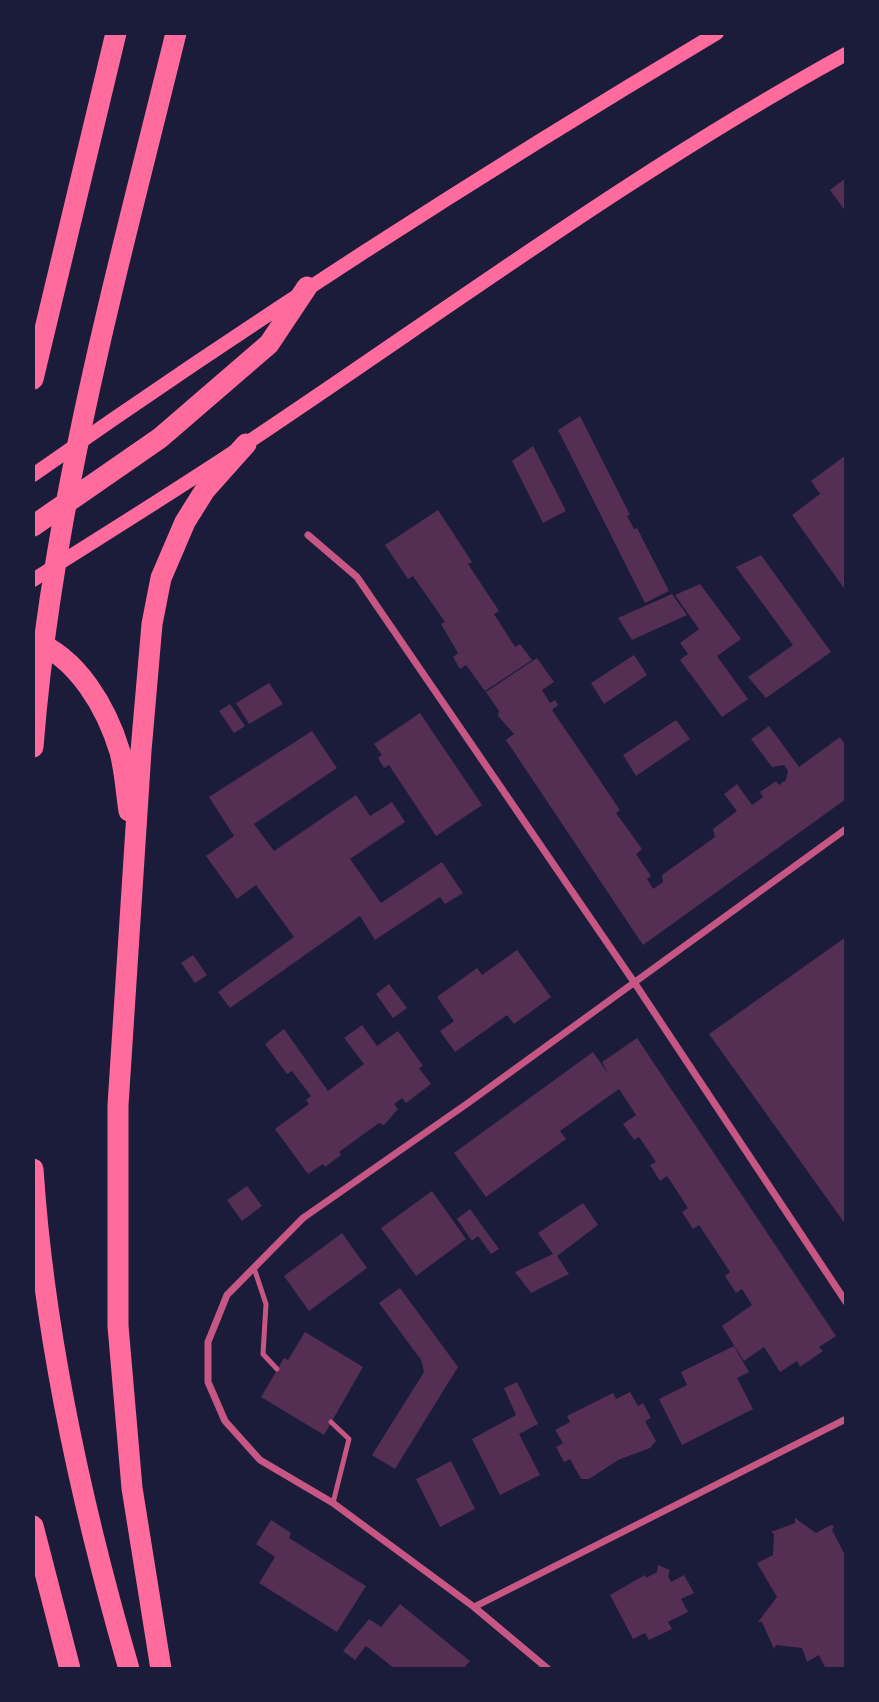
<!DOCTYPE html>
<html>
<head>
<meta charset="utf-8">
<style>
  body { margin:0 }
  #map { position:relative; width:879px; height:1702px; overflow:hidden; background:#1b1b3a; font-family:Rubik,sans-serif }
  canvas { display:block }
  .frame { position:absolute; inset:0; border:35px solid #1b1b3a; pointer-events:none }
</style>
</head>
<body>
<div id="map">
<canvas width="879" height="1702"></canvas>
<div class="frame"></div>
</div>
<script>
const context = document.querySelector('canvas').getContext('2d');
context.lineJoin = 'round';
function fill(path, color) {
  context.fillStyle = color;
  context.fill(path, 'evenodd');
}
function trace(path, color, width, dash) {
  context.strokeStyle = color;
  context.lineWidth = width;
  context.lineCap = dash ? 'butt' : 'round';
  context.setLineDash(dash || []);
  context.stroke(path);
}
fill(new Path2D(`
  M 846,178 L 846,212 L 830,190 Z
  M 580,416 L 630,515 L 627,516 L 634,529 L 637,528 L 669,591 L 645,603 L 558,430 Z
  M 533,446 L 566,511 L 543,523 L 512,461 Z
  M 846,455 L 846,591 L 792,515 L 820,494 L 811,481 Z
  M 438,510 L 472,562 L 468,564 L 499,611 L 494,614 L 515,647 L 520,644 L 532,660 L 485,691 L 466,665 L 460,669 L 453,657 L 458,653 L 441,624 L 445,622 L 413,576 L 408,579 L 385,545 Z
  M 761,555 L 831,652 L 766,698 L 748,677 L 793,645 L 736,567 Z
  M 700,584 L 741,639 L 717,656 L 748,699 L 722,717 L 680,660 L 688,654 L 680,643 L 699,629 L 675,595 Z
  M 672,594 L 687,615 L 632,640 L 618,618 Z
  M 634,655 L 647,675 L 604,704 L 591,683 Z
  M 537,658 L 554,682 L 542,690 L 550,703 L 555,700 L 558,705 L 552,710 L 620,810 L 616,813 L 642,849 L 636,854 L 651,876 L 647,879 L 653,889 L 663,882 L 662,875 L 715,837 L 713,829 L 737,811 L 724,794 L 737,784 L 752,805 L 763,797 L 760,792 L 776,781 L 779,785 L 786,780 L 788,771 L 784,765 L 772,767 L 751,739 L 769,726 L 799,767 L 840,737 L 843,742 L 846,740 L 846,799 L 643,945 L 506,740 L 514,734 L 498,716 L 499,711 L 486,692 Z
  M 269,683 L 283,704 L 249,724 L 236,703 Z
  M 230,704 L 245,726 L 234,733 L 219,711 Z
  M 420,713 L 482,805 L 436,836 L 389,765 L 384,768 L 378,758 L 382,755 L 374,744 Z
  M 676,720 L 690,739 L 636,776 L 623,755 Z
  M 312,731 L 337,768 L 254,824 L 274,851 L 356,795 L 370,816 L 392,802 L 405,822 L 350,859 L 381,903 L 442,862 L 463,893 L 445,904 L 440,897 L 375,940 L 360,916 L 230,1008 L 218,992 L 294,937 L 256,885 L 237,899 L 206,856 L 234,836 L 209,797 Z
  M 846,937 L 846,1225 L 709,1034 Z
  M 517,950 L 551,997 L 514,1024 L 507,1015 L 455,1052 L 440,1031 L 454,1021 L 437,997 L 477,968 L 482,975 Z
  M 193,955 L 207,975 L 195,983 L 181,963 Z
  M 389,984 L 407,1008 L 393,1018 L 376,994 Z
  M 362,1025 L 377,1046 L 398,1031 L 423,1066 L 419,1068 L 431,1084 L 406,1103 L 402,1098 L 394,1104 L 398,1109 L 384,1125 L 379,1123 L 339,1152 L 341,1155 L 325,1167 L 323,1164 L 308,1174 L 275,1129 L 309,1104 L 306,1100 L 311,1096 L 292,1071 L 287,1074 L 265,1044 L 284,1029 L 328,1091 L 364,1064 L 344,1038 Z
  M 637,1038 L 836,1336 L 819,1347 L 823,1351 L 800,1367 L 797,1361 L 780,1372 L 764,1347 L 744,1361 L 722,1326 L 752,1305 L 742,1289 L 736,1293 L 725,1276 L 730,1272 L 699,1225 L 693,1229 L 682,1212 L 688,1208 L 667,1176 L 660,1181 L 650,1165 L 656,1162 L 639,1137 L 634,1140 L 623,1124 L 636,1115 L 619,1089 L 560,1131 L 566,1139 L 486,1197 L 454,1153 L 593,1052 L 609,1075 L 602,1062 Z
  M 247,1186 L 262,1206 L 242,1221 L 227,1200 Z
  M 432,1191 L 466,1239 L 416,1276 L 381,1228 Z
  M 583,1203 L 598,1225 L 557,1256 L 569,1274 L 531,1293 L 515,1272 L 553,1254 L 538,1233 Z
  M 470,1209 L 499,1249 L 491,1254 L 478,1236 L 472,1241 L 457,1219 Z
  M 342,1233 L 367,1268 L 309,1311 L 284,1276 Z
  M 400,1288 L 458,1367 L 395,1469 L 372,1455 L 424,1372 L 421,1360 L 379,1303 Z
  M 305,1332 L 363,1367 L 324,1435 L 261,1397 L 284,1358 L 288,1360 Z
  M 734,1346 L 749,1372 L 737,1378 L 753,1409 L 682,1445 L 659,1399 L 687,1385 L 681,1372 Z
  M 517,1382 L 538,1424 L 519,1434 L 540,1475 L 500,1495 L 472,1439 L 516,1415 L 504,1388 Z
  M 630,1392 L 638,1406 L 643,1403 L 651,1418 L 645,1421 L 656,1441 L 650,1448 L 618,1460 L 589,1479 L 581,1479 L 570,1459 L 564,1462 L 556,1447 L 563,1443 L 555,1430 L 570,1422 L 567,1416 L 613,1393 L 616,1399 Z
  M 451,1461 L 475,1509 L 440,1527 L 416,1479 Z
  M 795,1518 L 816,1533 L 831,1525 L 834,1526 L 832,1530 L 846,1557 L 846,1669 L 826,1669 L 819,1655 L 807,1662 L 802,1648 L 776,1645 L 774,1649 L 762,1622 L 758,1622 L 777,1597 L 757,1563 L 773,1555 L 774,1534 L 771,1532 L 795,1523 Z
  M 271,1520 L 291,1533 L 289,1538 L 366,1586 L 337,1632 L 259,1583 L 275,1557 L 256,1544 Z
  M 658,1565 L 670,1570 L 668,1576 L 671,1582 L 684,1575 L 694,1593 L 681,1599 L 688,1612 L 668,1622 L 672,1629 L 649,1640 L 645,1633 L 633,1639 L 610,1595 L 645,1575 L 646,1578 L 657,1572 Z
  M 400,1604 L 470,1661 L 463,1669 L 395,1669 L 366,1646 L 355,1660 L 343,1651 L 369,1619 L 381,1627 Z`), '#542f53');
trace(new Path2D(`
  M 254,1268 L 266,1304 L 263,1354 L 277,1369
  M 331,1422 L 349,1439 L 333,1503`), '#c65784', 5);
trace(new Path2D(`
  M 308,535 L 357,577 L 634,982 L 846,1302
  M 474,1607 L 846,1419
  M 548,1669 L 474,1607 L 333,1503 L 260,1460 L 225,1421 L 208,1382 L 208,1342 L 227,1295 L 303,1218 L 468,1103 L 846,829`), '#c65784', 7);
trace(new Path2D(`
  M 33,475 C 255,319 484,172 717,33
  M 33,580 C 105,534 177,490 247,443 C 445,311 637,169 846,54`), '#ff6b9d', 14);
trace(new Path2D(`
  M 33,379 L 116,33
  M 33,526 L 160,438 L 269,344 L 307,287
  M 33,641 C 78,657 107,709 120,752 C 125,771 126,792 129,811
  M 33,747 C 52,504 118,269 176,33
  M 33,1169 C 44,1337 82,1507 129,1669
  M 33,1526 L 70,1669
  M 161,1669 L 132,1488 L 118,1326 L 118,1105 L 141,751 L 152,624 L 161,578 L 185,522 L 205,490 L 246,444`), '#ff6b9d', 21);
</script>
</body>
</html>
